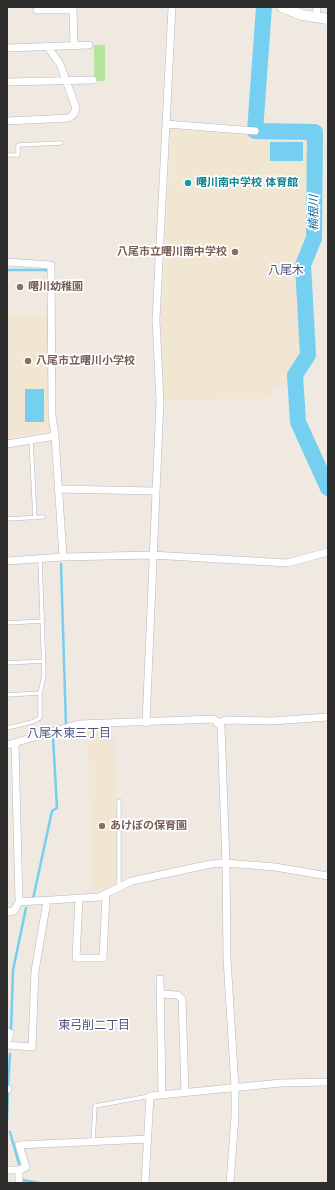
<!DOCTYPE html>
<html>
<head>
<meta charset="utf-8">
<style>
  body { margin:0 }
  #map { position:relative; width:335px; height:1190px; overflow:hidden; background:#efe9e1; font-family:"Work Sans",sans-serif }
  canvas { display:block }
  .frame { position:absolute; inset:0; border:8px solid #2e2e2e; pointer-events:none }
</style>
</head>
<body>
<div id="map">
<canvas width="335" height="1190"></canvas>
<div class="frame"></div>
</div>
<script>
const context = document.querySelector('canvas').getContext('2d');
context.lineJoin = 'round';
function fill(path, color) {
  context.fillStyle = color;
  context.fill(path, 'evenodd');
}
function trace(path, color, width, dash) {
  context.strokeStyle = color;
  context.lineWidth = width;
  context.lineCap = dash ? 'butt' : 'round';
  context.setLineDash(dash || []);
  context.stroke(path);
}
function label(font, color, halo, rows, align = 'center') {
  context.font = font + ' "Work Sans","Noto Sans JP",sans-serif';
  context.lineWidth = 3.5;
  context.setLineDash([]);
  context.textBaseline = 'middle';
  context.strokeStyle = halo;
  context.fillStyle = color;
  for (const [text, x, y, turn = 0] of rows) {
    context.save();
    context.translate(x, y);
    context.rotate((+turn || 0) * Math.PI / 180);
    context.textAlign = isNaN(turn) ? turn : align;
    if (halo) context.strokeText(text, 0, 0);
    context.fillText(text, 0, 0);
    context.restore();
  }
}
fill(new Path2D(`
  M 174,128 L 257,136 L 313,134 L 312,238 L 301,265 L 306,351 L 293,375 L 292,386 L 272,386 L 272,398 L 164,401 L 161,320 L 171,131 Z
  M 7,314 L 49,314 L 54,430 L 7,438 Z
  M 87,727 L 113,727 L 116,800 L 116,885 L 103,890 L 93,892 Z`), '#f0e6d1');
fill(new Path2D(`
  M 94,45 L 105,45 L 105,81 L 94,81 Z`), '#b6e59e');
fill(new Path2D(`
  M 270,142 L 303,142 L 303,161 L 270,161 Z
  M 25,389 L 44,389 L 44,422 L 25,422 Z`), '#75cff0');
trace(new Path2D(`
  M 7,270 L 46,270 L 49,273
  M 61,564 L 66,726
  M 33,899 L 52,811 L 57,808 L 53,737
  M 11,1032 L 13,970 L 26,908
  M 8,1086 L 10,1054
  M 7,1121 L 8,1092
  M 10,1132 L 19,1164
  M 23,1180 L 39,1183`), '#75cff0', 2.5);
trace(new Path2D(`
  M 264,7 L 255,131 L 315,132 L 314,238 L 303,265 L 308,355 L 295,375 L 298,422 L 328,488`), '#75cff0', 16);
const service = new Path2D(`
  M 7,155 L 18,155 L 18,145 L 61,143
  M 31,440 L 35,518
  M 7,519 L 43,517
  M 7,623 L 43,621
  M 7,663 L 44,661
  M 7,695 L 40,693
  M 7,728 L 32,722 L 40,718 L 40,693 L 44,676 L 40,559
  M 119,801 L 119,886
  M 93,1142 L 95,1106 L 150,1096`);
const minor = new Path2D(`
  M 73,7 L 74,46
  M 37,10 L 73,10
  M 316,18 L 317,7
  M 7,48 L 89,45
  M 7,82 L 93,80
  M 7,121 L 69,118 L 73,115 L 76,108 L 60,64 L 47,46
  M 166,124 L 255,131
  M 7,262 L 51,265 L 52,415 L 55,436 L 63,557
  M 7,444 L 55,436
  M 58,489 L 155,491
  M 7,561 L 63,557 L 152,555 L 287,563 L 328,552
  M 146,723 L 160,401 L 156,320 L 172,7
  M 217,723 L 226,720 L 272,721 L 328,717
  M 15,744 L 19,902
  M 7,745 L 79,724 L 214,719 L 221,726 L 226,863 L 227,959 L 235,1087 L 235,1116 L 230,1183
  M 79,898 L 76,958 L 103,958 L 106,894
  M 7,912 L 14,911 L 19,902 L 99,897 L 132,881 L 211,864 L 226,863 L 275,867 L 328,876
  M 160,979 L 162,1095
  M 161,994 L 178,995 L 182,999 L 185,1092
  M 7,1032 L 10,1033 L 7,1044
  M 7,1045 L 32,1047 L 35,971 L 47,901
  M 7,1089 L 8,1089
  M 7,1170 L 19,1170
  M 19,1183 L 19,1170 L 26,1167 L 19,1145 L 148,1139
  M 145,1183 L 150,1096 L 281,1083 L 328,1082`);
const secondary = new Path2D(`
  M 282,7 L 302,15 L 328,19`);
trace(service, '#b4b7c1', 4.5);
trace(minor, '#b4b7c1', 8);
trace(secondary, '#b4b7c1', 11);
trace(service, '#fff', 3.5);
trace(minor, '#fff', 7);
trace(secondary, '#fff', 10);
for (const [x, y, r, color] of [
  [188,183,4,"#0f9aa8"],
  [235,252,4,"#8d6e63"],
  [20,287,4,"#8d6e63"],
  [28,361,4,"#8d6e63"],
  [102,826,4,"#8d6e63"]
]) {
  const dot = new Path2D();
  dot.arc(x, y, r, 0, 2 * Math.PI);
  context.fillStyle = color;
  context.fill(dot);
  trace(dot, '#fff', 1.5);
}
label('bold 11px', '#0d838f', '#fff', [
  ["曙川南中学校 体育館",196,183]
], 'left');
label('bold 11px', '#785e54', '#fff', [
  ["八尾市立曙川南中学校",227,252,"right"],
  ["曙川幼稚園",28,287],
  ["八尾市立曙川小学校",36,361],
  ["あけぼの保育園",110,826]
], 'left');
label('italic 12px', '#0d6fa3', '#fff', [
  ["楠根川",314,213,-89]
]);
label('12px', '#4d5680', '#fff', [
  ["八尾木",286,270],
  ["八尾木東三丁目",69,733],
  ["東弓削二丁目",94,1025]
]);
</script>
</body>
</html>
